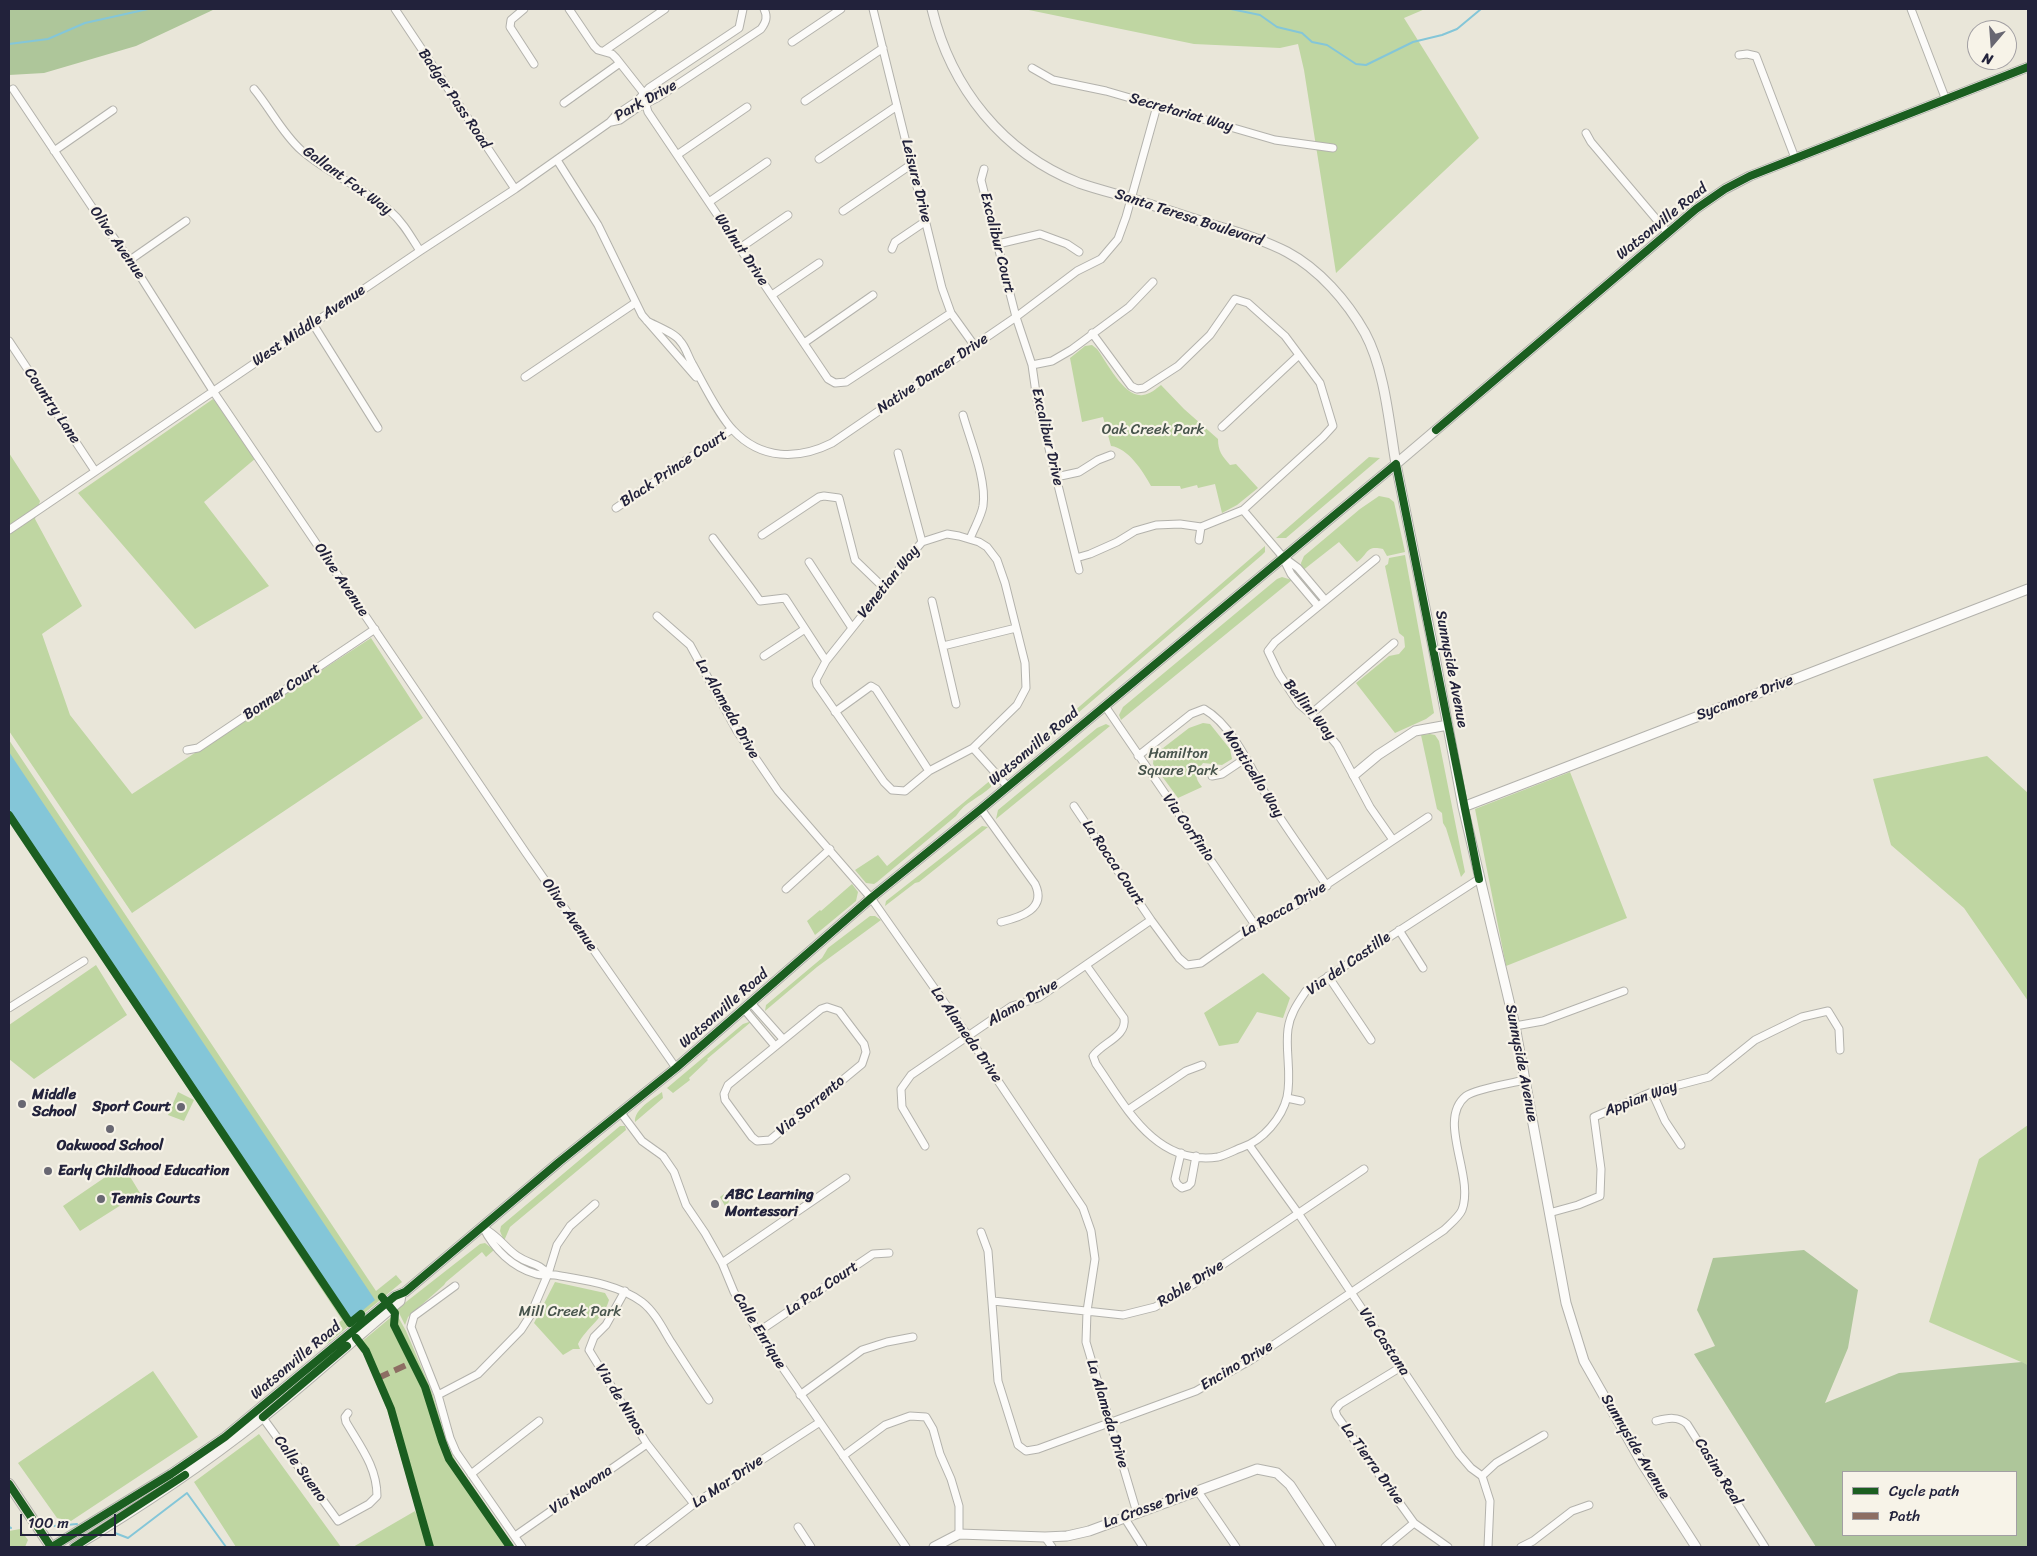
<!DOCTYPE html>
<html>
<head>
<meta charset="utf-8">
<style>
  body { margin:0 }
  #map { position:relative; width:2037px; height:1556px; overflow:hidden; background:#e9e6d9; font-family:Sriracha,sans-serif }
  canvas { display:block }
  .frame { position:absolute; inset:0; border:10px solid #22223b; pointer-events:none }
  .legend { position:absolute; left:1842px; top:1471px; width:175px; height:65px; box-sizing:border-box; background:#f7f3e8; border:1px solid #a29fa3; margin:0; padding:6px 9px; list-style:none; font-size:15px; color:#22223b }
  .legend li { display:flex; align-items:center; gap:10px; height:25px }
  .legend b { width:25px; border:1px solid #a29fa3 }
  .north { position:absolute; left:1967px; top:20px; width:50px; height:50px; box-sizing:border-box; background:#f7f3e8; border:1px solid #a29fa3; border-radius:50%; rotate:198deg; font-size:14px; font-weight:700; line-height:20px; text-align:center; color:#22223b }
  .north::after { content:''; display:block; margin:auto; width:18px; height:22px; background:#686772; clip-path:polygon(50% 0,100% 100%,50% 72%,0 100%) }
  .scale { position:absolute; left:20px; top:1514px; width:96px; height:22px; box-sizing:border-box; border:2px solid #22223b; border-top:0; padding-left:6px; font-size:15px; line-height:18px; white-space:nowrap; color:#22223b; -webkit-text-stroke:4px #f7f3e8; paint-order:stroke }
</style>
</head>
<body>
<div id="map">
<canvas width="2037" height="1556"></canvas>
<div class="frame"></div>
<ul class="legend">
<li><b style="height:6px;background:#1b5e20"></b>Cycle path</li>
<li><b style="height:6px;background:#8d6e63"></b>Path</li>
</ul>
<div class="north">N</div>
<div class="scale">100 m</div>
</div>
<script>
const context = document.querySelector('canvas').getContext('2d');
context.lineJoin = 'round';
function fill(path, color) {
  context.fillStyle = color;
  context.fill(path, 'evenodd');
}
function trace(path, color, width, dash) {
  context.strokeStyle = color;
  context.lineWidth = width;
  context.lineCap = dash ? 'butt' : 'round';
  context.setLineDash(dash || []);
  context.stroke(path);
}
function label(font, color, halo, rows, align = 'center') {
  context.font = font + ' Sriracha,sans-serif';
  context.lineWidth = 4.5;
  context.setLineDash([]);
  context.textBaseline = 'middle';
  context.strokeStyle = halo;
  context.fillStyle = color;
  for (const [text, x, y, turn = 0] of rows) {
    context.save();
    context.translate(x, y);
    context.rotate((+turn || 0) * Math.PI / 180);
    context.textAlign = isNaN(turn) ? turn : align;
    if (halo) context.strokeText(text, 0, 0);
    context.fillText(text, 0, 0);
    context.restore();
  }
}
fill(new Path2D(`
  M 1024,9 L 1425,9 L 1404,18 L 1479,138 L 1336,273 L 1304,70 L 1298,44 L 1280,48 L 1194,44 Z
  M 1092,345 L 1097,349 C 1107,362 1124,398 1143,395 C 1150,394 1156,389 1161,385 L 1184,409 L 1218,439 C 1218,451 1222,456 1230,465 L 1236,464 L 1258,488 L 1237,505 L 1222,513 L 1215,484 L 1198,488 L 1197,485 L 1181,489 L 1180,486 L 1151,486 C 1143,471 1128,448 1111,446 L 1103,417 L 1082,422 L 1070,358 L 1085,346 Z
  M 213,399 L 233,423 L 256,458 L 204,502 L 269,586 L 195,629 L 78,493 Z
  M 9,453 L 40,501 L 35,519 L 82,606 L 42,634 L 70,715 L 132,794 L 371,638 L 423,718 L 132,913 L 9,731 Z
  M 1369,457 L 1380,458 L 1286,538 L 1276,538 Z
  M 1379,496 L 1389,498 L 1394,502 L 1405,552 L 1387,556 L 1383,549 C 1365,545 1369,554 1357,562 L 1339,542 L 1302,571 L 1301,563 L 1304,556 L 1360,509 Z
  M 1265,546 L 1265,552 L 1262,555 L 1015,767 L 1006,770 Z
  M 1405,555 L 1434,713 L 1426,719 L 1395,733 L 1356,683 L 1389,656 L 1399,654 L 1405,647 L 1404,637 L 1399,633 L 1385,566 L 1388,564 L 1389,558 Z
  M 1282,577 L 1292,580 L 1121,720 L 1119,715 L 1123,707 L 1277,579 Z
  M 1203,723 L 1210,724 L 1230,749 L 1232,759 L 1222,765 L 1203,763 C 1195,773 1194,777 1202,787 L 1178,798 L 1153,764 L 1154,755 L 1189,728 Z
  M 1106,724 L 1110,726 L 996,819 L 998,810 L 1097,728 Z
  M 1430,734 L 1435,735 L 1439,741 L 1465,872 L 1461,877 L 1446,828 L 1443,823 L 1442,813 L 1437,809 L 1421,735 Z
  M 9,740 L 376,1291 L 396,1275 L 402,1282 L 327,1344 L 321,1338 L 342,1320 L 9,820 Z
  M 1987,756 L 2028,793 L 2028,1001 L 1964,908 L 1891,845 L 1873,779 Z
  M 1570,772 L 1627,918 L 1506,966 L 1475,809 Z
  M 992,779 L 991,787 C 979,798 965,802 956,816 L 877,882 L 874,884 L 866,883 L 855,870 L 878,855 L 887,866 Z
  M 982,826 L 988,827 L 919,882 L 915,883 L 885,906 L 886,901 Z
  M 852,884 L 858,892 L 856,901 L 815,935 L 807,921 L 820,910 L 821,911 Z
  M 870,916 L 875,916 L 881,920 L 817,967 L 765,1011 L 766,1005 L 822,958 L 828,948 Z
  M 96,965 L 127,1015 L 34,1079 L 9,1059 L 9,1025 Z
  M 1263,973 L 1290,998 L 1283,1018 L 1257,1012 L 1238,1043 L 1219,1046 L 1204,1013 Z
  M 749,1022 L 751,1022 L 707,1059 L 708,1060 L 689,1078 L 690,1080 L 673,1093 L 667,1088 L 743,1024 Z
  M 178,1092 L 194,1100 L 184,1121 L 168,1115 Z
  M 662,1092 L 663,1098 L 635,1122 C 634,1109 653,1099 662,1092 Z
  M 2028,1125 L 2028,1365 L 1929,1322 L 1979,1159 Z
  M 620,1126 L 625,1126 L 626,1130 L 510,1227 L 504,1241 L 500,1231 L 501,1226 Z
  M 123,1165 L 140,1193 L 80,1231 L 63,1206 Z
  M 729,1190 L 731,1194 L 728,1204 L 725,1206 L 720,1197 Z
  M 485,1243 L 494,1250 L 486,1257 L 482,1252 L 446,1282 L 444,1285 L 408,1317 L 405,1325 L 397,1309 L 480,1244 Z
  M 555,1282 L 605,1293 L 609,1300 C 604,1318 586,1328 578,1344 L 580,1349 L 573,1349 L 563,1355 L 534,1323 Z
  M 396,1313 L 406,1331 L 432,1392 L 448,1446 L 457,1464 L 513,1547 L 353,1547 L 415,1511 L 419,1520 L 386,1406 L 364,1351 L 359,1344 Z
  M 153,1371 L 198,1437 L 71,1521 L 57,1518 L 18,1463 Z
  M 259,1434 L 341,1547 L 236,1547 L 194,1482 Z
  M 20,1529 L 28,1540 L 25,1547 L 9,1547 L 9,1531 Z`), '#bfd6a2');
fill(new Path2D(`
  M 9,9 L 215,9 L 136,46 L 44,73 L 9,75 Z
  M 1804,1250 L 1858,1290 L 1848,1348 L 1825,1403 L 1899,1373 L 2022,1362 L 2028,1365 L 2028,1547 L 1816,1547 L 1694,1354 L 1715,1346 L 1697,1310 L 1713,1258 ZM 1843,1472 L 2016,1472 L 2016,1535 L 1843,1535 Z`), '#aec69a');
fill(new Path2D(`
  M 9,752 L 375,1300 L 350,1321 L 9,809 Z`), '#84c6d8');
trace(new Path2D(`
  M 1231,9 L 1260,15 L 1277,27 L 1302,33 L 1312,42 L 1327,45 L 1356,64 L 1366,65 L 1413,42 L 1442,35 L 1457,29 L 1481,9
  M 9,44 L 48,39 L 85,23 L 148,9
  M 54,1526 L 77,1524
  M 9,1527 L 11,1528
  M 115,1533 L 128,1538 L 187,1493 L 226,1547`), '#84c6d8', 2);
const minor = new Path2D(`
  M 395,9 L 515,189
  M 524,9 L 511,20 L 510,27 L 534,64
  M 569,9 L 594,46 L 598,50 L 612,54 L 616,58 L 642,91 L 648,112 L 828,379 L 835,383 L 846,382 L 951,313
  M 873,9 L 942,288 L 951,313 L 974,345
  M 1911,9 L 1946,100
  M 792,42 L 841,9
  M 604,51 L 665,9
  M 1739,55 L 1747,54 L 1756,56 L 1795,158
  M 1032,68 L 1053,80 L 1106,91 L 1275,140 L 1333,148
  M 13,89 L 100,219 L 130,260 L 213,391 L 526,853 L 676,1068
  M 254,89 C 270,108 282,133 301,150 C 328,174 363,187 390,211 C 403,222 411,237 420,251
  M 805,101 L 883,48
  M 564,103 L 620,63
  M 611,122 L 620,120 L 637,108 L 657,98 L 761,29 C 766,22 768,17 764,9
  M 1586,133 L 1591,142 L 1668,233
  M 54,151 L 113,110
  M 677,155 L 747,107
  M 819,159 L 897,106
  M 557,160 L 598,225 L 642,315 L 696,377
  M 984,169 L 981,180 L 1016,317 L 1032,365 L 1037,400 L 1076,558 L 1090,554 L 1117,542 L 1135,531 L 1156,525 L 1180,524 L 1201,527 L 1243,510 L 1283,557 L 1298,568 L 1325,600
  M 709,202 L 767,162
  M 843,211 L 912,164
  M 998,244 L 1040,234 L 1067,244 L 1079,252
  M 740,248 L 788,215
  M 892,249 L 895,242 L 926,221
  M 130,260 L 186,221
  M 772,295 L 819,263
  M 647,321 C 656,326 675,333 680,341 C 686,347 688,357 693,365 C 703,383 719,416 733,430 C 761,460 798,460 832,443 L 1016,317 L 1077,271 L 1101,259 L 1118,239 L 1126,217 L 1157,106
  M 313,324 L 378,428
  M 1092,333 L 1131,386 L 1137,389 L 1144,388 L 1178,366 L 1210,335 L 1235,299 L 1248,303 L 1285,336 L 1320,383 L 1333,426 L 1323,437 L 1243,510
  M 9,341 L 95,471
  M 804,343 L 873,295
  M 1032,365 L 1052,361 L 1071,350 L 1129,307 L 1153,282
  M 525,377 L 635,303
  M 963,415 C 970,440 987,480 983,506 C 981,517 974,528 970,539
  M 1222,427 L 1299,355
  M 898,453 L 922,542
  M 1056,477 L 1079,472 L 1098,460 L 1111,455
  M 616,508 L 732,429
  M 9,530 L 420,251 L 515,189 L 610,122 L 616,115 L 637,101 L 649,88 L 739,28 L 743,9
  M 947,534 L 959,536 L 979,542 L 987,547 L 997,560 L 1005,583 L 1025,663 L 1026,688 L 1017,705 L 973,748 L 929,771 L 905,791 L 892,790 L 884,782 L 817,685 L 816,680 L 826,661 L 904,563 L 922,542 Z
  M 762,535 L 819,497 L 824,496 L 839,498 L 855,560 L 883,587
  M 713,538 C 729,560 745,579 760,601 L 785,598 L 826,661
  M 1199,540 L 1201,527
  M 1076,558 L 1079,570
  M 1376,559 L 1275,642 L 1268,651 L 1279,674 L 1299,704 L 1311,714 L 1337,745 L 1370,807 L 1393,840
  M 1284,560 L 1291,574 L 1318,606
  M 809,562 L 852,628
  M 932,601 L 956,704
  M 657,616 L 690,645 L 737,731 L 778,791 L 871,898 L 968,1036 L 1083,1208 L 1091,1231 L 1095,1259 L 1087,1311 L 1086,1342 L 1137,1513
  M 943,646 L 1016,628
  M 764,656 L 805,629
  M 1105,706 L 1255,925
  M 835,712 L 871,686 L 876,689 L 929,771
  M 1311,714 L 1394,643
  M 973,748 L 1008,787
  M 187,750 L 198,748 L 375,629
  M 1138,756 L 1191,714 L 1204,709 C 1234,726 1253,773 1270,802 C 1288,831 1308,858 1327,886
  M 1212,776 L 1222,774 L 1246,758
  M 1074,806 L 1151,920 L 1179,958 L 1187,965 L 1201,963 L 1255,925 L 1296,905 L 1428,817
  M 981,809 L 1035,884 C 1047,909 1021,917 1001,922
  M 786,889 L 830,849
  M 1399,930 L 1423,968
  M 1086,965 L 1124,1018 C 1127,1037 1103,1042 1093,1056 L 1096,1064 C 1126,1107 1155,1166 1218,1157 C 1226,1155 1235,1150 1243,1147 C 1263,1140 1282,1118 1287,1097 C 1292,1074 1285,1051 1288,1029 C 1290,1014 1298,1003 1306,991 L 1479,879
  M 1328,976 L 1371,1040
  M 751,1003 L 783,1039
  M 827,1007 L 839,1011 L 864,1044 L 866,1052 L 862,1064 L 770,1140 L 757,1141 L 752,1137 L 725,1100 L 724,1094 L 728,1085 L 821,1009 Z
  M 9,1008 L 84,961
  M 744,1009 L 775,1046
  M 1515,1026 L 1543,1021 L 1624,991
  M 1652,1092 L 1665,1121 L 1681,1145
  M 1287,1098 L 1301,1101
  M 1128,1110 L 1186,1071 L 1202,1065
  M 621,1113 L 642,1141 L 663,1156 L 674,1172 L 686,1205 L 705,1233 L 722,1263 L 734,1292 L 758,1332 L 906,1547
  M 1249,1145 L 1298,1213 L 1459,1454 L 1471,1468 L 1482,1476 L 1490,1501 L 1488,1547
  M 925,1146 L 902,1107 L 901,1089 L 911,1075 L 1012,1006 L 1038,998 L 1151,920
  M 1181,1153 L 1175,1179 L 1177,1184 L 1182,1188 L 1188,1186 L 1191,1183 L 1196,1156
  M 1549,1213 L 1578,1205 L 1600,1196 L 1601,1169 L 1594,1117 L 1652,1092 L 1709,1077 L 1755,1040 L 1802,1017 L 1828,1011 L 1839,1029 L 1840,1050
  M 483,1227 C 494,1249 512,1267 536,1274 C 541,1276 548,1274 555,1275 C 583,1280 618,1284 642,1302 C 655,1312 663,1329 671,1342 C 684,1362 696,1381 709,1400
  M 483,1228 C 499,1236 504,1247 517,1256 C 530,1265 538,1262 548,1274
  M 981,1232 L 988,1251 L 998,1381 L 1018,1445 L 1026,1451 L 1038,1449 L 1196,1391 L 1251,1360 L 1444,1230 C 1450,1224 1459,1217 1462,1210 C 1475,1176 1436,1120 1466,1096 C 1475,1089 1512,1083 1525,1080
  M 722,1263 L 846,1178
  M 455,1286 L 414,1316 L 411,1327 L 438,1395 L 450,1438 L 456,1452 L 522,1547
  M 625,1291 L 606,1325 L 594,1337 L 589,1350 L 647,1444 L 694,1504
  M 993,1301 L 1123,1315 L 1155,1307 L 1197,1282 L 1364,1169
  M 758,1332 L 873,1254 L 889,1253
  M 1401,1367 L 1340,1404 L 1335,1410 L 1337,1416 L 1414,1523 L 1448,1547
  M 438,1395 L 478,1374 L 521,1330 L 530,1316 L 548,1274 L 557,1245 L 570,1226 L 595,1204
  M 800,1395 L 862,1350 L 887,1342 L 913,1337
  M 263,1418 L 338,1521 L 369,1504 L 377,1496 C 377,1467 360,1446 346,1422 L 345,1417 L 348,1413
  M 1656,1421 C 1668,1418 1678,1416 1687,1424 L 1765,1547
  M 843,1456 L 885,1425 L 910,1416 L 926,1417 L 933,1429 L 940,1454 L 951,1479 L 959,1506 L 959,1534
  M 471,1474 L 539,1421
  M 1482,1476 L 1496,1463 L 1544,1435
  M 1197,1490 L 1236,1547
  M 1124,1517 L 1143,1547
  M 798,1527 L 811,1547
  M 515,1536 L 647,1444
  M 1045,1537 L 1052,1547
  M 638,1547 L 694,1504 L 820,1422
  M 1385,1547 L 1414,1523
  M 1521,1547 L 1533,1541 L 1572,1511 L 1589,1505`);
const tertiary = new Path2D(`
  M 1396,464 L 1435,657 L 1463,807 L 1515,1026 L 1566,1303 L 1584,1361 L 1642,1463 L 1696,1547
  M 1354,775 L 1378,755 L 1415,731 L 1448,725
  M 1463,807 L 2028,589
  M 934,1547 L 959,1534 L 1045,1537 L 1067,1536 L 1089,1531 L 1257,1469 L 1277,1473 L 1290,1485 L 1331,1547`);
const secondary = new Path2D(`
  M 932,9 C 951,88 1003,153 1079,183 C 1096,189 1113,193 1130,198 C 1158,207 1185,216 1213,225 C 1238,232 1264,240 1287,252 C 1319,269 1347,301 1365,333 C 1385,370 1389,423 1396,464
  M 52,1547 L 171,1474 L 225,1437 L 395,1296 L 405,1292 L 559,1162 L 676,1068 L 871,898 L 981,809 L 1396,464 L 1696,209 L 1725,189 L 1750,176 L 2028,67
  M 74,1547 C 139,1508 202,1466 261,1419 C 309,1381 353,1340 400,1301 L 401,1295`);
const primary = new Path2D(`
  M 9,1484 L 51,1547`);
trace(minor, '#b3b2ac', 9);
trace(tertiary, '#b3b2ac', 11);
trace(secondary, '#b3b2ac', 11);
trace(primary, '#b3b2ac', 12);
trace(minor, '#fcfbf9', 7);
trace(tertiary, '#fcfbf9', 9);
trace(secondary, '#f5f3ee', 9);
trace(primary, '#ece5dc', 10);
trace(new Path2D(`
  M 378,1378 L 413,1362`), '#8d6e63', 6, [12, 6]);
trace(new Path2D(`
  M 1436,430 L 1696,209 L 1725,189 L 1750,176 L 2028,67
  M 9,815 L 350,1323 L 361,1314
  M 382,1297 L 395,1313 L 394,1325 L 425,1387 L 442,1441 L 449,1459 L 510,1547
  M 356,1338 L 366,1351 L 391,1409 L 430,1547
  M 263,1417 L 347,1346
  M 9,1484 L 51,1547
  M 52,1547 L 171,1474 L 225,1437 L 395,1296 L 405,1292 L 559,1162 L 676,1068 L 871,898 L 981,809 L 1396,464 L 1479,879
  M 74,1547 L 185,1475`), '#1b5e20', 8);
for (const [x, y, r, color] of [
  [22,1104,5,"#686772"],
  [181,1107,5,"#686772"],
  [110,1129,5,"#686772"],
  [48,1171,5,"#686772"],
  [101,1199,5,"#686772"],
  [715,1204,5,"#686772"]
]) {
  const dot = new Path2D();
  dot.arc(x, y, r, 0, 2 * Math.PI);
  context.fillStyle = color;
  context.fill(dot);
  trace(dot, '#f7f3e8', 2);
}
label('15px', '#22223b', '#f7f3e8', [
  ["Badger Pass Road",454,99,56],
  ["Park Drive",646,101,-29],
  ["Secretariat Way",1181,113,16],
  ["Gallant Fox Way",347,181,36],
  ["Leisure Drive",916,181,76],
  ["Santa Teresa Boulevard",1189,218,18],
  ["Watsonville Road",1662,222,-39],
  ["Olive Avenue",117,243,55],
  ["Excalibur Court",997,243,76],
  ["Walnut Drive",741,250,56],
  ["West Middle Avenue",309,326,-34],
  ["Native Dancer Drive",933,374,-34],
  ["Country Lane",52,406,56],
  ["Excalibur Drive",1047,437,77],
  ["Black Prince Court",674,469,-34],
  ["Olive Avenue",341,580,56],
  ["Venetian Way",889,582,-51],
  ["Sunnyside Avenue",1451,669,79],
  ["Bonner Court",282,692,-34],
  ["Sycamore Drive",1745,698,-21],
  ["La Alameda Drive",727,709,60],
  ["Bellini Way",1309,710,51],
  ["Watsonville Road",1034,747,-40],
  ["Monticello Way",1253,774,58],
  ["Via Corfinio",1188,828,55],
  ["La Rocca Court",1113,863,56],
  ["La Rocca Drive",1284,910,-30],
  ["Olive Avenue",569,915,55],
  ["Via del Castille",1349,964,-35],
  ["Alamo Drive",1023,1003,-30],
  ["Watsonville Road",724,1009,-41],
  ["La Alameda Drive",966,1035,55],
  ["Sunnyside Avenue",1521,1063,79],
  ["Appian Way",1641,1099,-20],
  ["Via Sorrento",811,1106,-40],
  ["Roble Drive",1191,1284,-32],
  ["La Paz Court",822,1289,-34],
  ["Calle Enrique",759,1331,58],
  ["Via Castana",1384,1342,56],
  ["Watsonville Road",296,1361,-40],
  ["Encino Drive",1237,1366,-31],
  ["Via de Ninos",620,1400,58],
  ["La Alameda Drive",1107,1414,73],
  ["Sunnyside Avenue",1635,1447,59],
  ["La Tierra Drive",1372,1464,54],
  ["Calle Sueno",300,1469,54],
  ["Casino Real",1718,1472,58],
  ["La Mar Drive",728,1482,-34],
  ["Via Navona",581,1490,-35],
  ["La Crosse Drive",1151,1507,-20]
]);
label('15px', '#47544c', '#f7f3e8', [
  ["Oak Creek Park",1153,430],
  ["Hamilton",1178,754],
  ["Square Park",1178,771],
  ["Mill Creek Park",570,1312]
]);
label('bold 15px', '#22223b', '#f7f3e8', [
  ["Middle",32,1095],
  ["School",32,1112],
  ["Sport Court",171,1107,"right"],
  ["Oakwood School",110,1146,"center"],
  ["Early Childhood Education",58,1171],
  ["ABC Learning",725,1195],
  ["Montessori",725,1212],
  ["Tennis Courts",111,1199]
], 'left');
</script>
</body>
</html>
